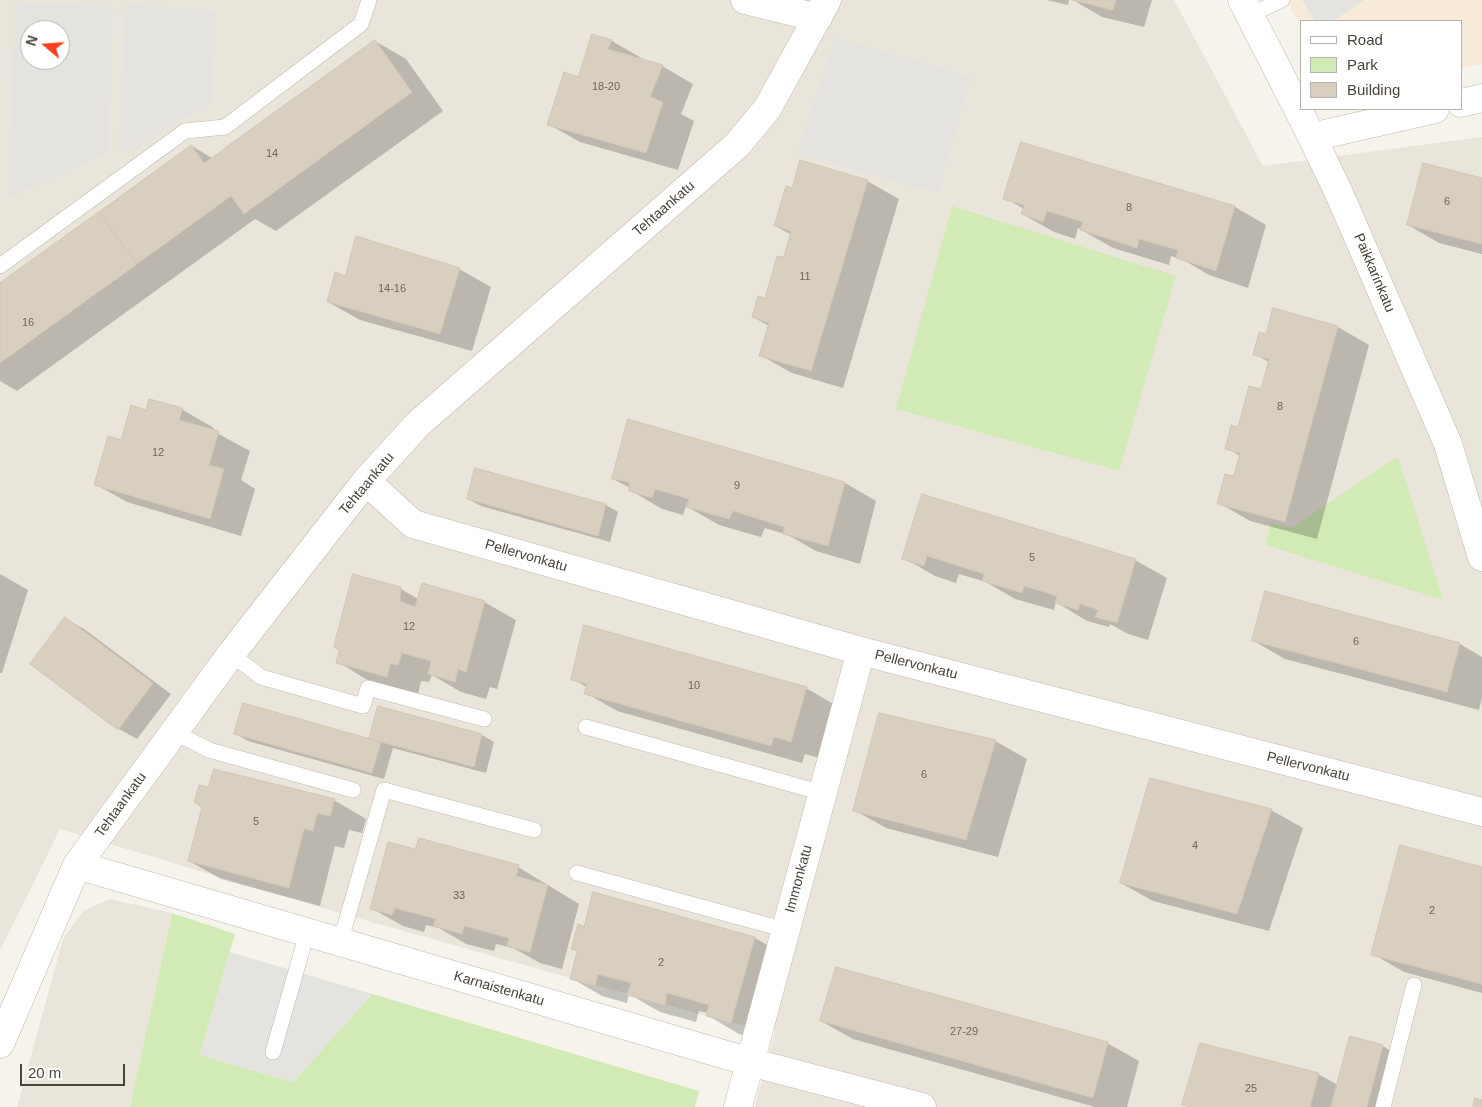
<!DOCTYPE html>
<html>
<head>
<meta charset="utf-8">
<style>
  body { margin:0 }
  #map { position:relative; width:1482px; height:1107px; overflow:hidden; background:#f6f3ec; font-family:Arial,sans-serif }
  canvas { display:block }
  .legend { position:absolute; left:1300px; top:20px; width:162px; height:90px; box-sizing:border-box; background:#fff; border:1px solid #b7b4b0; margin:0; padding:6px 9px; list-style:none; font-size:15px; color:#4b4439 }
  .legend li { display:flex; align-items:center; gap:10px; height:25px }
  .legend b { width:25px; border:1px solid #b7b4b0 }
  .north { position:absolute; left:20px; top:20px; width:50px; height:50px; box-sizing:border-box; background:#fff; border:1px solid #b7b4b0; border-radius:50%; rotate:288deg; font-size:14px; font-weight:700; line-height:20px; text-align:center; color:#4b4439 }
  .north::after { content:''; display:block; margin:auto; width:18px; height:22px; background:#fc3f1d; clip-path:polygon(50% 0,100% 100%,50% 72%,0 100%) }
  .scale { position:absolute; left:20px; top:1064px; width:105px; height:22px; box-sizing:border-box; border:2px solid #4b4439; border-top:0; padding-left:6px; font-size:15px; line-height:18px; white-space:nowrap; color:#4b4439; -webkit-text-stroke:4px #fff; paint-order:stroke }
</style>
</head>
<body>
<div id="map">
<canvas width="1482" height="1107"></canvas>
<ul class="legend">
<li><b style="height:6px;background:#fff"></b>Road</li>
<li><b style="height:14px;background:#d2eab5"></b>Park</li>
<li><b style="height:14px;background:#d8cfc1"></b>Building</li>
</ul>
<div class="north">N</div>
<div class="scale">20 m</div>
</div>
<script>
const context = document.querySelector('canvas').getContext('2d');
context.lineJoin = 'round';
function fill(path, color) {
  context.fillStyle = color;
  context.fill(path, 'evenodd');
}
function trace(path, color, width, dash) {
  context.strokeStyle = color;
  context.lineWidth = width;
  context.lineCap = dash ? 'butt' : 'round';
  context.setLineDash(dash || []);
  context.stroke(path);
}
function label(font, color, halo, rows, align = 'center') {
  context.font = font + ' Arial,sans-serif';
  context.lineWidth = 4;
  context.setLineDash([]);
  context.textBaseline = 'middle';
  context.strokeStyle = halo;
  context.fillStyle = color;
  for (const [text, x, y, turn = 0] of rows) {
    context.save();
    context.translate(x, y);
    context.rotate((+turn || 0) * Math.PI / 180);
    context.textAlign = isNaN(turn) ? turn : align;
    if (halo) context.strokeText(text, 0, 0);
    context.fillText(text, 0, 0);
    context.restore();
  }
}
fill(new Path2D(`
  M 0,0 L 1174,0 L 1263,166 L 1482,137 L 1482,1107 L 755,1107 L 775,1030 L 731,1023 L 336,912 L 60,829 L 0,951 ZM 30,30 L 60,30 L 60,60 L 30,60 Z
  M 110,899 L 172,913 L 130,1107 L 17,1107 L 63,939 L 83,911 Z`), '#eae5da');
fill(new Path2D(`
  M 1286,0 L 1482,0 L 1482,64 L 1461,68 L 1461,21 L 1301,21 L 1301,26 Z`), '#f7ead8');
fill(new Path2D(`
  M 952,206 L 1176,276 L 1119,471 L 896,409 Z
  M 1398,456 L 1443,600 L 1265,545 L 1271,523 L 1292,528 Z
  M 172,913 L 235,934 L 200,1055 L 293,1082 L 372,994 L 699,1091 L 695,1107 L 130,1107 Z`), '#d2eab5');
fill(new Path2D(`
  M 1302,0 L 1364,0 L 1333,21 L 1315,21 Z
  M 15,2 L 113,7 L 108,152 L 8,198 ZM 30,30 L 60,30 L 60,60 L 30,60 Z
  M 126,4 L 216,11 L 211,103 L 118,154 Z
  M 835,37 L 971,77 L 938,193 L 797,154 Z
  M 230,952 L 372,994 L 293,1082 L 200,1055 Z`), '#e5e3e0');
fill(new Path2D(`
  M 1047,0 L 1069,0 L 1068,5 Z
  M 1073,0 L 1152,0 L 1144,27 L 1102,17 Z
  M 593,36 L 612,41 L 643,59 L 662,66 L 693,84 L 681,114 L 694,121 L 678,170 L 580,142 L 548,124 L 579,78 Z
  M 375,41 L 406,59 L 443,111 L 276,231 L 255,219 L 17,391 L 0,381 L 0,284 L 192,146 L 212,158 Z
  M 1022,143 L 1235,207 L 1266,225 L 1248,288 L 1209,275 L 1182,259 L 1171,256 L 1169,265 L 1113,248 L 1078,228 L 1075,239 L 1054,232 L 1022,214 L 1024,209 L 1005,198 Z
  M 1482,179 L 1482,254 L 1439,243 L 1408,225 Z
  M 867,181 L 899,199 L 843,388 L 792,373 L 760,355 L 769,326 L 753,317 L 766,300 L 784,259 L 792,235 L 775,226 L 793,190 Z
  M 459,269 L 491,287 L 472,351 L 360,320 L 328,302 L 346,277 Z
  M 1338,327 L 1369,345 L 1317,539 L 1250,521 L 1219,503 L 1234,478 L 1240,456 L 1227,448 L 1262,390 L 1269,362 L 1255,354 Z
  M 150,400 L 183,410 L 214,428 L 213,431 L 250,451 L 241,480 L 255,489 L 241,536 L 127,502 L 95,484 L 122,442 L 147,411 Z
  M 629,421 L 845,483 L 876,501 L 860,564 L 816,551 L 788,535 L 765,528 L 761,537 L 719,525 L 686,506 L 683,515 L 662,509 L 630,490 L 630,488 L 613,479 Z
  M 476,469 L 606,505 L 618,512 L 610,542 L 481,506 L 468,499 Z
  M 923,495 L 1135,560 L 1167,578 L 1148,640 L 1128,634 L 1110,624 L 1109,627 L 1087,621 L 1056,602 L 1054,610 L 1015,599 L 986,582 L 959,574 L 956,583 L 935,576 L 904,558 Z
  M 0,574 L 28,590 L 2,673 L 0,673 Z
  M 401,589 L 418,599 L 484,602 L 516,620 L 497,689 L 490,687 L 486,699 L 461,692 L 432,675 L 429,682 L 421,681 L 418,694 L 369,681 L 338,662 Z
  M 66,619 L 84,629 L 171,694 L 137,739 L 119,729 Z
  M 1254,641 L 1460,644 L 1482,657 L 1482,697 L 1479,710 L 1285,659 Z
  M 573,679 L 806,688 L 837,706 L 823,759 L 805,754 L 802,763 L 617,711 L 586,693 L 588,688 Z
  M 379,707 L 482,735 L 494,742 L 486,773 L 393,748 L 384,779 L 248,741 L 236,734 L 370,740 Z
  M 995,741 L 1027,759 L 998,857 L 886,828 L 854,810 Z
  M 334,800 L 366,819 L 362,833 L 349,830 L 344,848 L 335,846 L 320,906 L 221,879 L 189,861 L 203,806 Z
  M 1271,810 L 1303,828 L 1269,931 L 1153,901 L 1121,883 Z
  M 416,851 L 518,867 L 579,904 L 562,969 L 540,963 L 513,948 L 496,944 L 494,951 L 466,944 L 439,928 L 426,925 L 424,932 L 403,926 L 371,908 Z
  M 1482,868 L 1482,993 L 1404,972 L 1373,954 Z
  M 755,938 L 786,956 L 763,1040 L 739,1034 L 707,1015 L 708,1013 L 699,1011 L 696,1022 L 660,1012 L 629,994 L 627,1003 L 602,996 L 571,978 Z
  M 821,1021 L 1107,1043 L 1139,1061 L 1127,1107 L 1095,1107 L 853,1039 Z
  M 1350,1038 L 1383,1046 L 1395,1054 L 1381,1107 L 1189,1107 L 1184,1104 L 1318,1074 L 1338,1085 Z`), '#0003');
const building = new Path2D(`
  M 1073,0 L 1116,0 L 1113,10 Z
  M 592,34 L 612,40 L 608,49 L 663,65 L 650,97 L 663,102 L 646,153 L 547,125 L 564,72 L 578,77 Z
  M 375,40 L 412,92 L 244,214 L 231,196 L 137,264 L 99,212 L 191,145 L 204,163 Z
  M 1021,142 L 1235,206 L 1216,271 L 1176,258 L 1178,250 L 1139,239 L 1137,248 L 1080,230 L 1083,222 L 1047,211 L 1043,222 L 1021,214 L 1024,205 L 1003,199 Z
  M 800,160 L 868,180 L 811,371 L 759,356 L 769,323 L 752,317 L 758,296 L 765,298 L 777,256 L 784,257 L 791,231 L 774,226 L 786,186 L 792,188 Z
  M 1423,163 L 1482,178 L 1482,244 L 1407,225 Z
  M 99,212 L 137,264 L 0,363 L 0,283 Z
  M 356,236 L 460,268 L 440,334 L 327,302 L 335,272 L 345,276 Z
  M 1273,308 L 1338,326 L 1285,522 L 1217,504 L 1225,474 L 1234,476 L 1240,453 L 1225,449 L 1231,425 L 1238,427 L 1249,386 L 1261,389 L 1269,359 L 1253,355 L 1259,332 L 1266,334 Z
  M 149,399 L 183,408 L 179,420 L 219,431 L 209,465 L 224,469 L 210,519 L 94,485 L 108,436 L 121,440 L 131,405 L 146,410 Z
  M 628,419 L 845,482 L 828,546 L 783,534 L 784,527 L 733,511 L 729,519 L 686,507 L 689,499 L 655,489 L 652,498 L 629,491 L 629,482 L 612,479 Z
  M 475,468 L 606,504 L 598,536 L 467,499 Z
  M 922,494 L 1136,559 L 1117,623 L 1095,617 L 1098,610 L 1080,604 L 1078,610 L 1055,603 L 1057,596 L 1024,586 L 1022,593 L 982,581 L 984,574 L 927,556 L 924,566 L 902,559 Z
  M 353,574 L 401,587 L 400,601 L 415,607 L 422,583 L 485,601 L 466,672 L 458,669 L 455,682 L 428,674 L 431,661 L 402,653 L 398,665 L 390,664 L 387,677 L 336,663 L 339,650 L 334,647 Z
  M 1265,591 L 1460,643 L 1447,692 L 1252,641 Z
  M 65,617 L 153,683 L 118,730 L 30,664 Z
  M 584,625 L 807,687 L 791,742 L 774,737 L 771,746 L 584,694 L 587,684 L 571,680 Z
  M 243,703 L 381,742 L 372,773 L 234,734 Z
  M 378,706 L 482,734 L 474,767 L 369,739 Z
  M 879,713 L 996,740 L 966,840 L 853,811 Z
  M 214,769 L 335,799 L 330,816 L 317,813 L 313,831 L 304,829 L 289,888 L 188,861 L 202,807 L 194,802 L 199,785 L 208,787 Z
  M 1150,778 L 1272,809 L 1237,914 L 1120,883 Z
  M 419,838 L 519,865 L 516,876 L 548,885 L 530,952 L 507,946 L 509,938 L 464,926 L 462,934 L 433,926 L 436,919 L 395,908 L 392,915 L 370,909 L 388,842 L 415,849 Z
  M 1400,845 L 1482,867 L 1482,984 L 1371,955 Z
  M 593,892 L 755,937 L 731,1023 L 706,1016 L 709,1005 L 667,993 L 665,1005 L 627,995 L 631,983 L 598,974 L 595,986 L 570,979 L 577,951 L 571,949 L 578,924 L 584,926 Z
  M 836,967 L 1108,1042 L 1093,1098 L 820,1021 Z
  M 1350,1036 L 1383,1045 L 1367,1107 L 1331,1107 Z
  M 1200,1043 L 1319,1073 L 1310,1107 L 1191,1107 L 1182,1105 Z
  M 1475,1098 L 1482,1100 L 1482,1107 L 1473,1107 Z`);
fill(building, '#d8cfc1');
trace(building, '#d3c7b4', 1);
const service = new Path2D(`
  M 1250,15 L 1282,0
  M 0,266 L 185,131 L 225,127 L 361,24 L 369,0
  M 231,654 L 261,677 L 363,706 L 368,688 L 484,719
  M 586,727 L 823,793
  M 174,732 L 209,750 L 353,790
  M 577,873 L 786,930
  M 340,943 L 384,790 L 534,830
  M 273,1052 L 307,933
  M 1383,1107 L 1414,985`);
const minor = new Path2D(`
  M 745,0 L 818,18
  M 1242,0 L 1312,137 L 1338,191 L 1448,444 L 1482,557
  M 1461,103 L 1482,98
  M 1312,137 L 1435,109
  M 366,481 L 413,524 L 861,651 L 1482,812
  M 77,865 L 750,1062 L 922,1107
  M 0,1044 L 77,865 L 231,654 L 366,481 L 418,424 L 737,145 L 767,109 L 827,0
  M 738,1107 L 861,651`);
trace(service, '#c2bbae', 16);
trace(minor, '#c2bbae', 29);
trace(service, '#fff', 15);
trace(minor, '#fff', 28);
label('11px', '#6e675b', null, [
  ["18-20",606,87],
  ["14",272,154],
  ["6",1447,202],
  ["8",1129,208],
  ["11",805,277],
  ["14-16",392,289],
  ["16",28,323],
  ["8",1280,407],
  ["12",158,453],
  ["9",737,486],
  ["5",1032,558],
  ["12",409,627],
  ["6",1356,642],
  ["10",694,686],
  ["6",924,775],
  ["5",256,822],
  ["4",1195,846],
  ["33",459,896],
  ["2",1432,911],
  ["2",661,963],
  ["27-29",964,1032],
  ["25",1251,1089]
]);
label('14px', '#4b4439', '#fff', [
  ["Tehtaankatu",664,209,-41],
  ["Paikkarinkatu",1374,273,67],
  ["Tehtaankatu",367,484,-50],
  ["Pellervonkatu",526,556,16],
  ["Pellervonkatu",916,665,14],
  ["Pellervonkatu",1308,767,14],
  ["Tehtaankatu",121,805,-54],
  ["Immonkatu",799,879,-75],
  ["Karnaistenkatu",499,989,16]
]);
</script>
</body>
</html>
